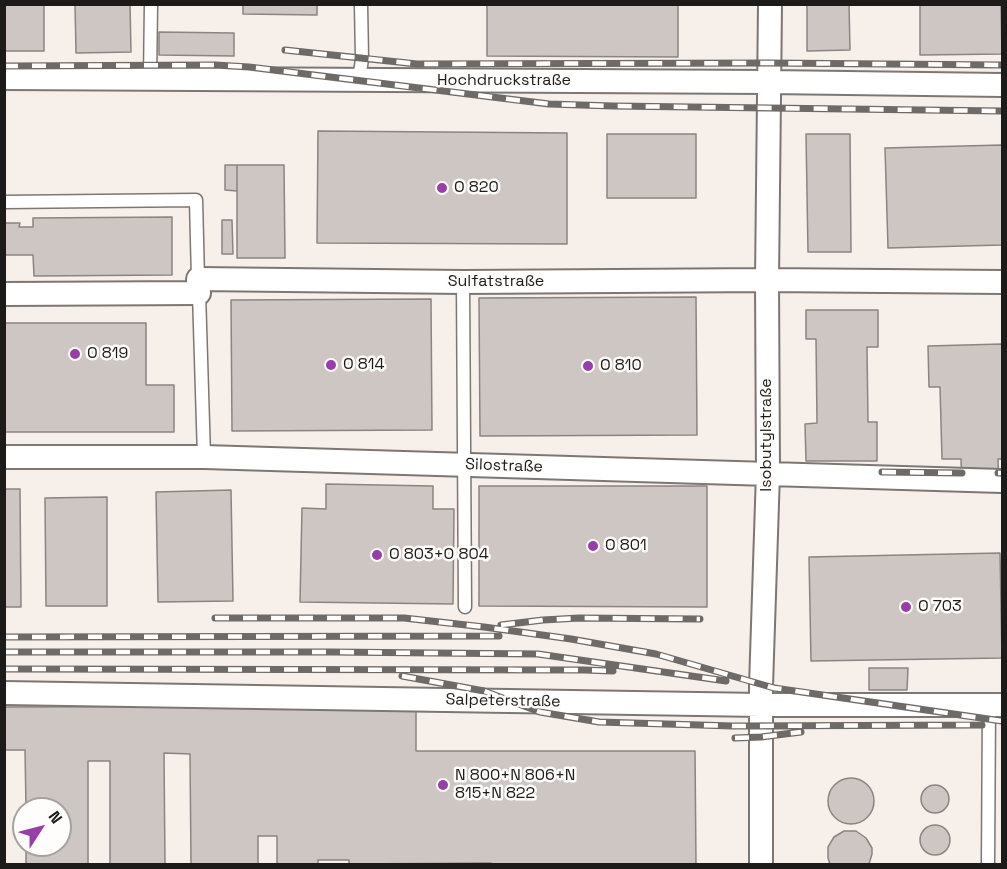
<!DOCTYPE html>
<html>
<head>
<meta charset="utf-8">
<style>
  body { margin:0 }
  #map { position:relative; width:1007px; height:869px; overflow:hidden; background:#f6efea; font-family:"Space Grotesk",sans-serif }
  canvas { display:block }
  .frame { position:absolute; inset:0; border:6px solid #1d1b19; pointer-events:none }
  .north { position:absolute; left:12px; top:797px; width:60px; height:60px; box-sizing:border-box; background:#fffdfc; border:2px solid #a5a3a1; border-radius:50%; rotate:54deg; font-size:16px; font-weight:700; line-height:24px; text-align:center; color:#1d1b19 }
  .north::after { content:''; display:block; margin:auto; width:21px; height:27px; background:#983ea9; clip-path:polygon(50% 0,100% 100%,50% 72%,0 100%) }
</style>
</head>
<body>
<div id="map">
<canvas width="1007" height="869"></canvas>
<div class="frame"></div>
<div class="north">N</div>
</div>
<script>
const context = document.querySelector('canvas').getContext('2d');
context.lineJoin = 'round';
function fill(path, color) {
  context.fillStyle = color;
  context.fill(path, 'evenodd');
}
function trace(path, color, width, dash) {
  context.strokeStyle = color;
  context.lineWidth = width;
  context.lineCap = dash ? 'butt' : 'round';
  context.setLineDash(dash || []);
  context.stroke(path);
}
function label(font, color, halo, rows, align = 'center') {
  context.font = font + ' "Space Grotesk",sans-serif';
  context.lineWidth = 5;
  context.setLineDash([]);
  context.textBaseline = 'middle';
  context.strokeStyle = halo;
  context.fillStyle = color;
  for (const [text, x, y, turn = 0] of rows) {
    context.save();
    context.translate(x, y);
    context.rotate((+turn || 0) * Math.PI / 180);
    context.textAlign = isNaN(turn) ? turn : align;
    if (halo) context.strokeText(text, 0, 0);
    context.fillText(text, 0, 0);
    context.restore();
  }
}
const building = new Path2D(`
  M 4,4 L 44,4 L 44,51 L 4,51 Z
  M 75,4 L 130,4 L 131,52 L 76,53 Z
  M 243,4 L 317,4 L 317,15 L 243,14 Z
  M 487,4 L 678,4 L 678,57 L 487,56 Z
  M 807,4 L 849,4 L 850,50 L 807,51 Z
  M 920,4 L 1001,4 L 1002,54 L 920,55 Z
  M 159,32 L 234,33 L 234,56 L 159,55 Z
  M 318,131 L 567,133 L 567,244 L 317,243 Z
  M 607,134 L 696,134 L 696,198 L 607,198 Z
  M 806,134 L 850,134 L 851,252 L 808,252 Z
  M 1002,145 L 1002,245 L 888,248 L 885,148 Z
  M 225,165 L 237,165 L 237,191 L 225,190 Z
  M 237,165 L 284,165 L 285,258 L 237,258 Z
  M 172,217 L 172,275 L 34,276 L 33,255 L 5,255 L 5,223 L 20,223 L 19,227 L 33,227 L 33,218 Z
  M 222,220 L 232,220 L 233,254 L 222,254 Z
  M 696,297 L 697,435 L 480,436 L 479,298 Z
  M 431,299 L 432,430 L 232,431 L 231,300 Z
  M 806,310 L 878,310 L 878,347 L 867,347 L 868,422 L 877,422 L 877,461 L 806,461 L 805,424 L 817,423 L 816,339 L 806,339 Z
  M 4,323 L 146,323 L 146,385 L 174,385 L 174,432 L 4,432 Z
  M 1002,344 L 1002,459 L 998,459 L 999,488 L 962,490 L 961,459 L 942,459 L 940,387 L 929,387 L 928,346 Z
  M 326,484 L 433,486 L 433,509 L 454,509 L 453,604 L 300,602 L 302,508 L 326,509 Z
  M 479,486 L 707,486 L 707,607 L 479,606 Z
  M 4,489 L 20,489 L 21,607 L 4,607 Z
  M 231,490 L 233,601 L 158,602 L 156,492 Z
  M 107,497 L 107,606 L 46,606 L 45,498 Z
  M 1000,553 L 1002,658 L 811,661 L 809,557 Z
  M 869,668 L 908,668 L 907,690 L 869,690 Z
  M 416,706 L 416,751 L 695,751 L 696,864 L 491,864 L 491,863 L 349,864 L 349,860 L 318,860 L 318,864 L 277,864 L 277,836 L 258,836 L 258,864 L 191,864 L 190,754 L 164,753 L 165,864 L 110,864 L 110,761 L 88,761 L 88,864 L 26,864 L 26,845 L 60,845 L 60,809 L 26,809 L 25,750 L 5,750 L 4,864 L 4,707 Z
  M828 801a23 23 0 1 1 46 0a23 23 0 1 1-46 0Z
  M921 799a14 14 0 1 1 28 0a14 14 0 1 1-28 0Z
  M920 840a15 15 0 1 1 30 0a15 15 0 1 1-30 0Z
  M 844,831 L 856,831 L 866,838 L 872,848 L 872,854 L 869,864 L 830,864 L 828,858 L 828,847 L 834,837 Z`);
fill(building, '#cec6c3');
trace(building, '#8c8482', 1.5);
const service = new Path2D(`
  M 150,79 L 151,4
  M 359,80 L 362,59 L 361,4
  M 4,202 L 196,200 L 198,279
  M 463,282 L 465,607
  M 199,293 L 204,457
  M 988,864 L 989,705`);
const minor = new Path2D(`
  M 4,78 L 769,82 L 1002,85
  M 4,294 L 199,293 L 198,279 L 463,282 L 767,280 L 1002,282
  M 4,457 L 204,457 L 1002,481
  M 4,693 L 761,705 L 1002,705
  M 761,864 L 761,686 L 768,473 L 767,280 L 770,4`);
trace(service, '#7d7773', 15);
trace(minor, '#7d7773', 26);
trace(service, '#fff', 12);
trace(minor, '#fff', 22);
const rail = new Path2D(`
  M 285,50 L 417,64 L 769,63 L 1002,65
  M 4,66 L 215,65 L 249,67 L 549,104 L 613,106 L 1002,111
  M 882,472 L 962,473
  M 998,473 L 1002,473
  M 215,618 L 404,618 L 484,627 L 571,639 L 656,654 L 774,688 L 1002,721
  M 501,625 L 543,620 L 579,618 L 700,619
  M 4,637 L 499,636
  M 4,652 L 331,652 L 538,654 L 726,681
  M 4,669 L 584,670 L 613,671
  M 402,676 L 484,691 L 540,712 L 599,722 L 733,726 L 982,725
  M 735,738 L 761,737 L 801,732`);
trace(rail, '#6e6a67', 7);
trace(rail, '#fffdfc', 4.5, [14]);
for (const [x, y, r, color] of [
  [442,188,6,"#983ea9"],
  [75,354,6,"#983ea9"],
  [331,365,6,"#983ea9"],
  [588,366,6,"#983ea9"],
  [593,546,6,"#983ea9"],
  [377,555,6,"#983ea9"],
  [906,607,6,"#983ea9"],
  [443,785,6,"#983ea9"]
]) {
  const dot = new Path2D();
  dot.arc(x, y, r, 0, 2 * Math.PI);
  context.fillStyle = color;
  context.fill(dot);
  trace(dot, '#fffdfc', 2);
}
label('16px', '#1d1b19', '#fffdfc', [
  ["Hochdruckstraße",504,81],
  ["Sulfatstraße",496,282],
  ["Isobutylstraße",767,435,-90],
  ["Silostraße",504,466,2],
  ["Salpeterstraße",503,701,1]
]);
label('16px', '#1d1b19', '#fffdfc', [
  ["O 820",454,188],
  ["O 819",87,354],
  ["O 814",343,365],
  ["O 810",600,366],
  ["O 801",605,546],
  ["O 803+O 804",389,555],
  ["O 703",918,607],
  ["N 800+N 806+N",455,776],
  ["815+N 822",455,794]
], 'left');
</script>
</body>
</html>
